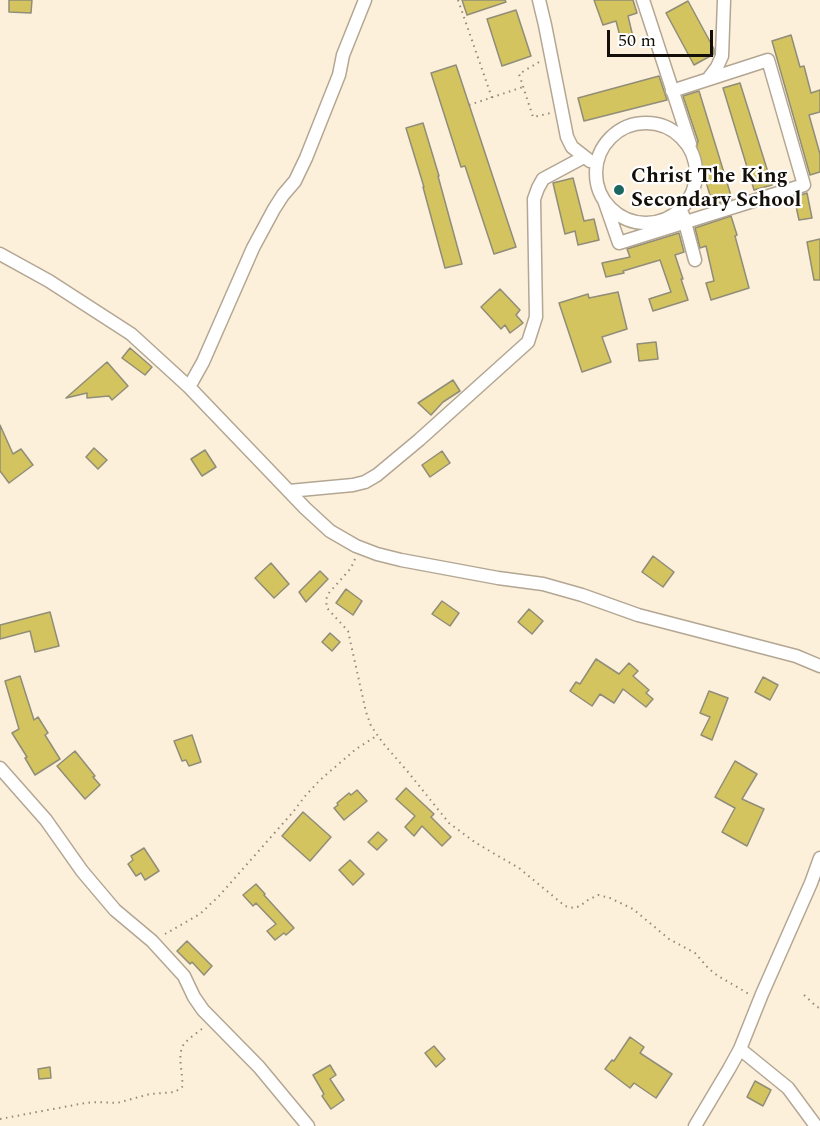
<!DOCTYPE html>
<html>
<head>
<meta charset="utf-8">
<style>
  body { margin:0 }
  #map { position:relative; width:820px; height:1126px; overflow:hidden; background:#fdf0db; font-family:Spectral,serif }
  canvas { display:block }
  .scale { position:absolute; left:607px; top:30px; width:106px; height:27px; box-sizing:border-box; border:3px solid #141009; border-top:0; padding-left:8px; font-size:18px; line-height:21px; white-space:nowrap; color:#141009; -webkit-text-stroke:4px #fff; paint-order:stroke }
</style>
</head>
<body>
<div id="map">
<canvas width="820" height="1126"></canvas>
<div class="scale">50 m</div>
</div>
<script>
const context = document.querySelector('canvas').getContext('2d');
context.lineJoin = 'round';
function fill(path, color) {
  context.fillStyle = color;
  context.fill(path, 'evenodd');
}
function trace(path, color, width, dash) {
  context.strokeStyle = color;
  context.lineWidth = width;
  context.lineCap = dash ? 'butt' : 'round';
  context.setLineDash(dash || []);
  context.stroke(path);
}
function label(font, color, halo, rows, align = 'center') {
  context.font = font + ' Spectral,serif';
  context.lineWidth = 4.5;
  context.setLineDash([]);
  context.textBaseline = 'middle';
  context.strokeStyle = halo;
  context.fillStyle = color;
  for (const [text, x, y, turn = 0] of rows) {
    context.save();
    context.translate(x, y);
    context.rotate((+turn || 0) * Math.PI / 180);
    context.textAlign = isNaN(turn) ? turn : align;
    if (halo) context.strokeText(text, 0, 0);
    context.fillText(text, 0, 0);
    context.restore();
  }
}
const building = new Path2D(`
  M 9,0 L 32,0 L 31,13 L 9,12 Z
  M 462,0 L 505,0 L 506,2 L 467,15 Z
  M 594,0 L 633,0 L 637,13 L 628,16 L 634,41 L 622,44 L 616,21 L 603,25 Z
  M 688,1 L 714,49 L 714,54 L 694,65 L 666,13 Z
  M 516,10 L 531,56 L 502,66 L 487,19 Z
  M 791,35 L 800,67 L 804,66 L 811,93 L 820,90 L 820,112 L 809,115 L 820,154 L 820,172 L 810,175 L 772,41 Z
  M 456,65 L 516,247 L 494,254 L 465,166 L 461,167 L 431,73 Z
  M 659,76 L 667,100 L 584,121 L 578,98 Z
  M 740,83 L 772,185 L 754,190 L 723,88 Z
  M 699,91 L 732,199 L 713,205 L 696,149 L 698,141 L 683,96 Z
  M 423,123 L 439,176 L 438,176 L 462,264 L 445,268 L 423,187 L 424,187 L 406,128 Z
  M 573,178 L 584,221 L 594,219 L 599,240 L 578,245 L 575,231 L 565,234 L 553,183 Z
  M 807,193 L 812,218 L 799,220 L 794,197 Z
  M 731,216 L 737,235 L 735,236 L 749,288 L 711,300 L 706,283 L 714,281 L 706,246 L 700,248 L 695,228 Z
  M 679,233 L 684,252 L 675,255 L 683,279 L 681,279 L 688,300 L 653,311 L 649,299 L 671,292 L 660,260 L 623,271 L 624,273 L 606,277 L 602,263 L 630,257 L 627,249 Z
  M 820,239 L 820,280 L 814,280 L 807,242 Z
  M 500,289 L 520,310 L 516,315 L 523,323 L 510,333 L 505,325 L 501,329 L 481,307 Z
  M 618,292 L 627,329 L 602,337 L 611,362 L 582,372 L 559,303 L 588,294 L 589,298 Z
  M 656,342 L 658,359 L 639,361 L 637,344 Z
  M 130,348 L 152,367 L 145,375 L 122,358 Z
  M 107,362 L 128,386 L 112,400 L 109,396 L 87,398 L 87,393 L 66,398 Z
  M 453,380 L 460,391 L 443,402 L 431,415 L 418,403 Z
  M 0,425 L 13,454 L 21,449 L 33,465 L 9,483 L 0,471 Z
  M 94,448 L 107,460 L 98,469 L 86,457 Z
  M 205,450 L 216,467 L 202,476 L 191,459 Z
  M 442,451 L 450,463 L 430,477 L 422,465 Z
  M 653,556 L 674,572 L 663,587 L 642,572 Z
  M 271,563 L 289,584 L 274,598 L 255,578 Z
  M 320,571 L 328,579 L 306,602 L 299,592 Z
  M 346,589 L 362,601 L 353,615 L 336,603 Z
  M 442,601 L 459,613 L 450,626 L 432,614 Z
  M 529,609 L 543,621 L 532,634 L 518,622 Z
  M 50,612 L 59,646 L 35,652 L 30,631 L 0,639 L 0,625 Z
  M 330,633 L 340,642 L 332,651 L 322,642 Z
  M 596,659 L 619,674 L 629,663 L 638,671 L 633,676 L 649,690 L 646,693 L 653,699 L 646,707 L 623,689 L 614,703 L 600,694 L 592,706 L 570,691 L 576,682 L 580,684 Z
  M 20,676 L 34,720 L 38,717 L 48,733 L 45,735 L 60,759 L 35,775 L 25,758 L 27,757 L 12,733 L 19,729 L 5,681 Z
  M 763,677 L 778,685 L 770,700 L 755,692 Z
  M 709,691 L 728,698 L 712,740 L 701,735 L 710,717 L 700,713 Z
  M 192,735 L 201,762 L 189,766 L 186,760 L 182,761 L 174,741 Z
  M 75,751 L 95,776 L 93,777 L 100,785 L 85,799 L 57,766 Z
  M 735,761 L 757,774 L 742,799 L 764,809 L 747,846 L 722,832 L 735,808 L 715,797 Z
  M 406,788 L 434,814 L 431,817 L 451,837 L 442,846 L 422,826 L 414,836 L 405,827 L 415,816 L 396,799 Z
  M 357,790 L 367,801 L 344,820 L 334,808 L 338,805 L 337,803 L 349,793 L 351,795 Z
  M 303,812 L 331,837 L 310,861 L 282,836 Z
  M 378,832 L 387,840 L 377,850 L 368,842 Z
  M 144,848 L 159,871 L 145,880 L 141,873 L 136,876 L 128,864 L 133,860 L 131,856 Z
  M 350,860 L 364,874 L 353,885 L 339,870 Z
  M 256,884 L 265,894 L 264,895 L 294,928 L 286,935 L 284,933 L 275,940 L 267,931 L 276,924 L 256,903 L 253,906 L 243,895 Z
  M 187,941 L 212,966 L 204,975 L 192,962 L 190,964 L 177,951 Z
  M 630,1037 L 644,1047 L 640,1053 L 672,1074 L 656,1098 L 634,1083 L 630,1088 L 605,1069 L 612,1060 L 614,1061 Z
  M 434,1046 L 445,1059 L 436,1067 L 425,1053 Z
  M 330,1065 L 336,1075 L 330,1079 L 344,1100 L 331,1109 L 322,1096 L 324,1094 L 313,1075 Z
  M 50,1067 L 51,1078 L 39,1079 L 38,1069 Z
  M 755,1081 L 771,1090 L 763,1106 L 747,1097 Z`);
fill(building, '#d4c45f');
trace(building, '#908d78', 1.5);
const street = new Path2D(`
  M 539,0 L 545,25 L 567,137 L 572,147 L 590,161
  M 643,0 L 690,144
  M 708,79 L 717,67 L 722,56 L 724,0
  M596 173a50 50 0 1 1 100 0a50 50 0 1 1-100 0Z
  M 604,200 L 619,243 L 804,185 L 768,60 L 672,91
  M 683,215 L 695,260
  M 0,254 L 49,281 L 131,334 L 189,387 L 305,508 L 330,531 L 356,546 L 377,554 L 401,560 L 498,578 L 543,584 L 582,595 L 638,615 L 796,656 L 820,666
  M 189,387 L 203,362 L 253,248 L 274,209 L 283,195 L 295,181 L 306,158 L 339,75 L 343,55 L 365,0
  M 289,491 L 353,485 L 365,482 L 377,475 L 419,440 L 528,342 L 536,317 L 534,199 L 538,188 L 543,179 L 584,157
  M 0,768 L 46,820 L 82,871 L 115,910 L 152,941 L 184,976 L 194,997 L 203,1010 L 259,1067 L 308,1126
  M 740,1049 L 788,1088 L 816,1126
  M 695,1126 L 729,1069 L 740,1049 L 762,994 L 811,883 L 820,858`);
trace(street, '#b3a693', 15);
trace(new Path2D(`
  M 458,0 L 492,98
  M 539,62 L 519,74 L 533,117 L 551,113
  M 469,105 L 523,87
  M 355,559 L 351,568 L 328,594 L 326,600 L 327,608 L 348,631 L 366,712 L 371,726 L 383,743 L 408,772 L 449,823 L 476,843 L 519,868 L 565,906 L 574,908 L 580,906 L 588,900 L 598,895 L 610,898 L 633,909 L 669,939 L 695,953 L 709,969 L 718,976 L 749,994
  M 165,934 L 200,914 L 219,896 L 293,812 L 306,795 L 320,780 L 356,749 L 378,735
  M 804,995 L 817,1007 L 820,1008
  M 0,1119 L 85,1103 L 98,1102 L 117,1103 L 150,1094 L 175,1092 L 182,1087 C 184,1074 176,1056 184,1044 C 189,1038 197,1033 203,1028`), '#92897b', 2, [1.5, 4.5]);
trace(street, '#fff', 12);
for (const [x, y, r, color] of [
  [619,190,6,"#1a6661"]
]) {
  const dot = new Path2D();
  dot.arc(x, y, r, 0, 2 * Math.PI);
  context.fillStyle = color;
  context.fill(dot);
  trace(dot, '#fff', 2);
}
label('bold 21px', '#141009', '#fff', [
  ["Christ The King",631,178],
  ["Secondary School",631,202]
], 'left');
</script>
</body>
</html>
